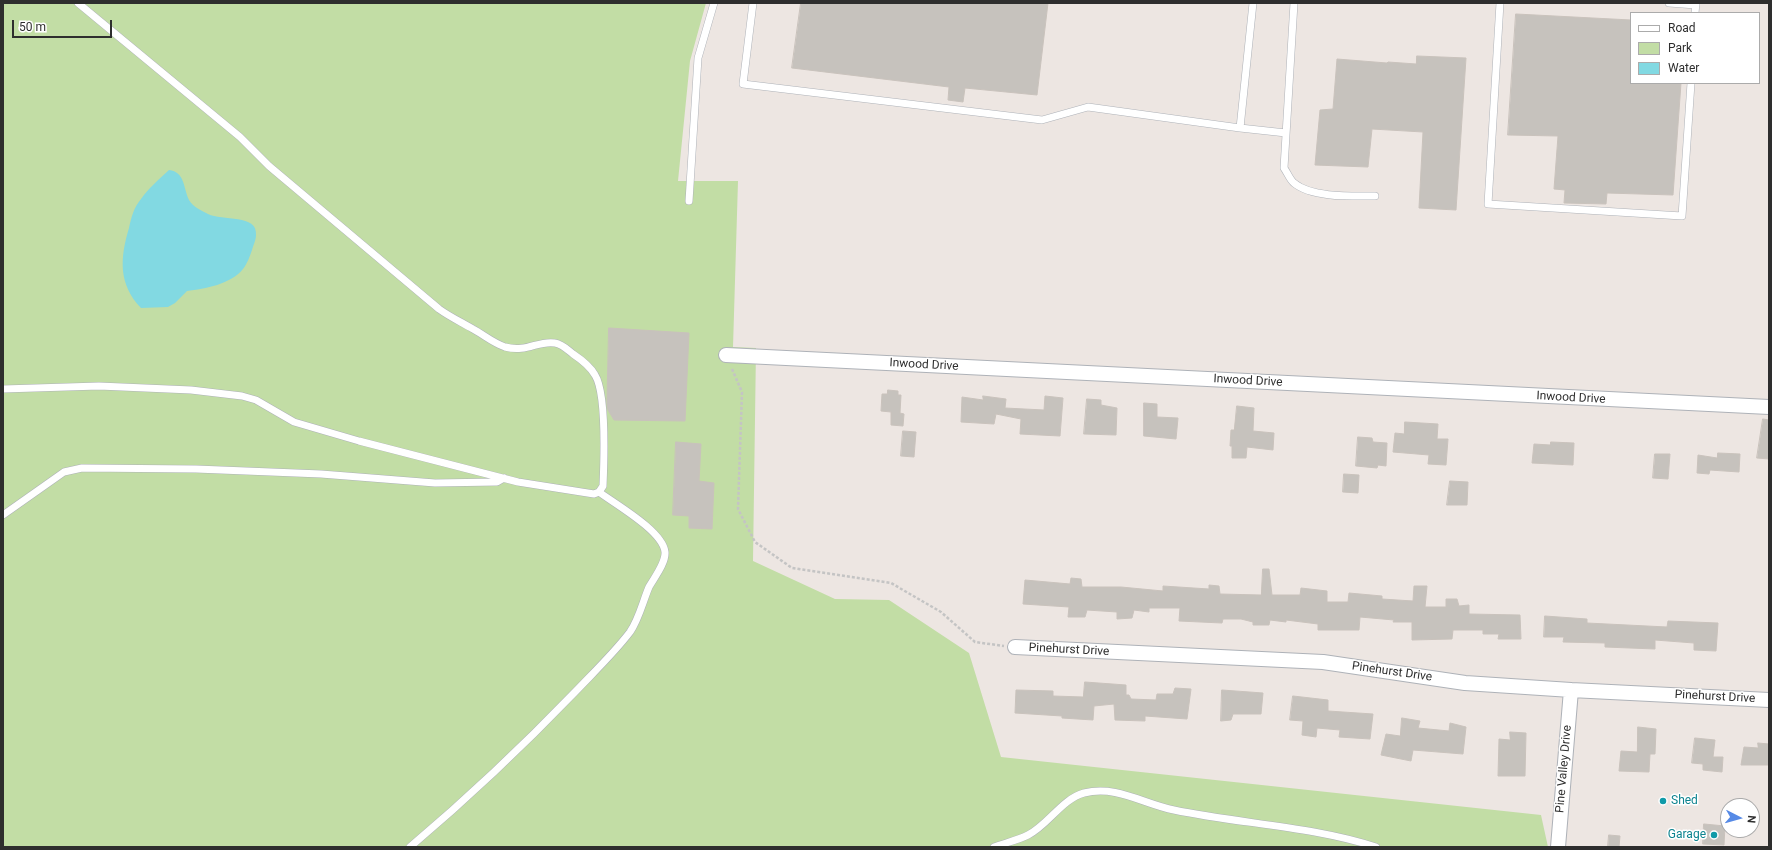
<!DOCTYPE html>
<html>
<head>
<meta charset="utf-8">
<style>
  body { margin:0 }
  #map { position:relative; width:1772px; height:850px; overflow:hidden; background:#ede6e2; font-family:Roboto,sans-serif }
  canvas { display:block }
  .frame { position:absolute; inset:0; border:4px solid #2e2e2e; pointer-events:none }
  .legend { position:absolute; left:1630px; top:12px; width:130px; height:72px; box-sizing:border-box; background:#fff; border:1px solid #ababab; margin:0; padding:5px 7px; list-style:none; font-size:12px; color:#2e2e2e }
  .legend li { display:flex; align-items:center; gap:8px; height:20px }
  .legend b { width:20px; border:1px solid #ababab }
  .north { position:absolute; left:1720px; top:798px; width:40px; height:40px; box-sizing:border-box; background:#fff; border:1px solid #ababab; border-radius:50%; rotate:96deg; font-size:11px; font-weight:700; line-height:16px; text-align:center; color:#2e2e2e }
  .north::after { content:''; display:block; margin:auto; width:14px; height:18px; background:#568ae6; clip-path:polygon(50% 0,100% 100%,50% 72%,0 100%) }
  .scale { position:absolute; left:12px; top:20px; width:100px; height:18px; box-sizing:border-box; border:2px solid #2e2e2e; border-top:0; padding-left:5px; font-size:12px; line-height:14px; white-space:nowrap; color:#2e2e2e; -webkit-text-stroke:3px #fff; paint-order:stroke }
</style>
</head>
<body>
<div id="map">
<canvas width="1772" height="850"></canvas>
<div class="frame"></div>
<ul class="legend">
<li><b style="height:5px;background:#fff"></b>Road</li>
<li><b style="height:11px;background:#c2dda5"></b>Park</li>
<li><b style="height:11px;background:#82d9e2"></b>Water</li>
</ul>
<div class="north">N</div>
<div class="scale">50 m</div>
</div>
<script>
const context = document.querySelector('canvas').getContext('2d');
context.lineJoin = 'round';
function fill(path, color) {
  context.fillStyle = color;
  context.fill(path, 'evenodd');
}
function trace(path, color, width, dash) {
  context.strokeStyle = color;
  context.lineWidth = width;
  context.lineCap = dash ? 'butt' : 'round';
  context.setLineDash(dash || []);
  context.stroke(path);
}
function label(font, color, halo, rows, align = 'center') {
  context.font = font + ' Roboto,sans-serif';
  context.lineWidth = 3;
  context.setLineDash([]);
  context.textBaseline = 'middle';
  context.strokeStyle = halo;
  context.fillStyle = color;
  for (const [text, x, y, turn = 0] of rows) {
    context.save();
    context.translate(x, y);
    context.rotate((+turn || 0) * Math.PI / 180);
    context.textAlign = isNaN(turn) ? turn : align;
    if (halo) context.strokeText(text, 0, 0);
    context.fillText(text, 0, 0);
    context.restore();
  }
}
fill(new Path2D(`
  M 3,3 L 706,3 L 690,61 L 678,181 L 738,181 L 733,347 L 756,348 L 753,561 L 835,599 L 889,600 L 969,653 L 1001,757 L 1541,815 L 1548,847 L 3,847 Z`), '#c2dda5');
fill(new Path2D(`
  M 169,170 C 185,172 183,187 189,200 C 193,207 202,211 208,214 C 222,221 258,214 256,235 C 256,240 253,246 252,250 C 250,256 247,264 243,269 C 231,284 205,289 187,291 L 175,303 L 168,307 L 141,308 C 118,284 120,258 129,228 C 131,218 134,207 141,199 C 148,189 159,179 169,170 Z`), '#82d9e2');
const building = new Path2D(`
  M 801,3 L 1048,3 L 1037,95 L 965,88 L 963,102 L 948,100 L 949,87 L 792,68 Z
  M 1516,14 L 1631,20 L 1631,83 L 1681,83 L 1673,195 L 1607,193 L 1606,204 L 1564,203 L 1565,190 L 1554,189 L 1558,136 L 1508,135 Z
  M 1417,56 L 1466,58 L 1456,210 L 1419,208 L 1423,132 L 1372,129 L 1368,167 L 1315,165 L 1320,110 L 1333,109 L 1337,59 L 1387,63 L 1388,62 L 1416,64 Z
  M 609,328 L 689,333 L 685,421 L 614,420 L 608,410 L 607,404 Z
  M 888,390 L 898,391 L 898,395 L 901,395 L 900,413 L 904,414 L 903,426 L 891,425 L 891,412 L 881,411 L 882,394 L 887,394 Z
  M 983,396 L 1006,399 L 1005,408 L 1044,410 L 1045,396 L 1063,398 L 1060,436 L 1020,434 L 1021,419 L 996,414 L 994,424 L 961,422 L 962,397 L 983,400 Z
  M 1087,399 L 1101,400 L 1101,405 L 1117,408 L 1116,435 L 1084,434 Z
  M 1144,403 L 1157,404 L 1157,417 L 1178,418 L 1176,439 L 1144,436 Z
  M 1237,406 L 1254,408 L 1253,431 L 1274,433 L 1273,450 L 1247,447 L 1246,458 L 1232,458 L 1232,446 L 1230,446 L 1231,430 L 1234,430 Z
  M 1763,419 L 1769,420 L 1769,459 L 1757,458 Z
  M 1405,422 L 1438,424 L 1437,439 L 1448,439 L 1446,465 L 1428,464 L 1429,455 L 1393,452 L 1395,433 L 1404,434 Z
  M 903,431 L 916,432 L 914,457 L 901,456 Z
  M 1358,437 L 1372,438 L 1373,442 L 1387,443 L 1386,466 L 1378,465 L 1377,468 L 1356,466 Z
  M 676,442 L 701,444 L 699,481 L 714,483 L 712,529 L 689,528 L 689,516 L 673,515 Z
  M 1551,442 L 1574,443 L 1573,465 L 1532,463 L 1534,444 L 1550,445 Z
  M 1718,453 L 1740,454 L 1739,472 L 1710,470 L 1709,474 L 1697,473 L 1698,455 L 1717,458 Z
  M 1655,454 L 1670,454 L 1668,479 L 1653,478 Z
  M 1344,474 L 1359,475 L 1358,493 L 1343,492 Z
  M 1450,481 L 1468,482 L 1467,505 L 1447,505 Z
  M 1263,569 L 1269,569 L 1272,595 L 1300,595 L 1301,588 L 1327,591 L 1327,602 L 1348,602 L 1349,593 L 1382,596 L 1382,599 L 1413,601 L 1414,586 L 1427,586 L 1425,607 L 1446,607 L 1446,599 L 1457,599 L 1459,606 L 1469,605 L 1469,614 L 1520,615 L 1521,639 L 1498,639 L 1499,634 L 1483,634 L 1483,630 L 1453,630 L 1452,639 L 1412,640 L 1412,622 L 1393,622 L 1394,620 L 1360,617 L 1359,630 L 1318,630 L 1318,624 L 1286,620 L 1286,622 L 1270,620 L 1269,625 L 1253,625 L 1253,622 L 1241,619 L 1223,619 L 1222,623 L 1179,621 L 1180,608 L 1149,608 L 1149,612 L 1134,610 L 1132,618 L 1117,619 L 1117,612 L 1087,610 L 1085,617 L 1068,617 L 1069,607 L 1023,604 L 1025,580 L 1070,584 L 1071,578 L 1081,579 L 1082,587 L 1121,587 L 1163,591 L 1163,586 L 1209,589 L 1209,585 L 1219,586 L 1220,594 L 1261,595 Z
  M 1545,616 L 1587,619 L 1587,623 L 1667,627 L 1668,621 L 1718,623 L 1716,651 L 1694,650 L 1694,643 L 1655,640 L 1655,649 L 1605,647 L 1605,643 L 1563,642 L 1564,637 L 1544,637 Z
  M 1085,682 L 1126,685 L 1126,695 L 1129,695 L 1131,699 L 1156,700 L 1157,694 L 1173,694 L 1175,688 L 1191,689 L 1187,719 L 1145,716 L 1145,721 L 1115,720 L 1114,704 L 1094,706 L 1093,720 L 1062,718 L 1062,716 L 1015,713 L 1016,690 L 1053,691 L 1053,696 L 1083,697 Z
  M 1222,690 L 1263,693 L 1261,714 L 1233,714 L 1231,720 L 1221,721 Z
  M 1293,696 L 1328,700 L 1328,711 L 1373,714 L 1370,739 L 1339,737 L 1340,730 L 1317,728 L 1316,737 L 1302,735 L 1303,721 L 1290,720 Z
  M 1402,718 L 1420,721 L 1418,728 L 1449,731 L 1450,723 L 1466,727 L 1463,754 L 1413,750 L 1411,761 L 1381,755 L 1386,734 L 1400,736 Z
  M 1638,727 L 1656,729 L 1655,754 L 1650,754 L 1649,772 L 1619,771 L 1621,751 L 1637,752 Z
  M 1510,732 L 1526,733 L 1525,776 L 1498,776 L 1499,739 L 1510,740 Z
  M 1695,738 L 1715,740 L 1713,757 L 1723,757 L 1722,772 L 1703,770 L 1703,764 L 1692,763 Z
  M 1758,743 L 1769,744 L 1769,765 L 1741,765 L 1744,747 L 1758,748 Z
  M 1704,824 L 1725,826 L 1724,845 L 1703,844 Z
  M 1609,835 L 1620,836 L 1619,847 L 1608,847 Z`);
fill(building, '#c6c2bd');
trace(building, '#c9c2bc', 1);
const lane = new Path2D(`
  M 753,3 L 743,84 L 1042,120 L 1088,107 L 1240,128 L 1253,3
  M 1294,3 L 1284,168 C 1287,172 1290,180 1294,183 C 1312,198 1353,196 1375,196
  M 1500,3 L 1488,204 L 1682,216 L 1691,83
  M 1669,3 L 1696,5
  M 1695,13 L 1696,3
  M 1240,128 L 1286,133
  M 689,201 L 698,58 L 714,3
  M 3,389 L 99,386 L 191,390 L 242,396 L 256,400 L 294,422 L 359,441 L 518,482 L 594,494 L 599,492 L 603,486 C 604,462 607,394 595,375 C 590,366 582,360 573,354 C 568,350 562,344 555,343 C 538,340 527,353 505,347 C 493,343 484,335 473,329 C 461,322 450,317 439,309 L 269,166 L 240,137 L 78,3
  M 3,515 L 64,472 L 82,468 L 196,469 L 321,474 L 435,483 L 497,482 L 504,478
  M 410,847 C 468,798 523,746 575,692 C 594,672 614,653 630,632 C 639,619 643,601 649,587 C 654,578 666,563 665,552 C 663,531 615,504 599,492
  M 994,847 C 1005,843 1018,840 1028,835 C 1048,825 1062,799 1084,793 C 1117,785 1143,804 1174,810 C 1241,824 1311,826 1376,847`);
const street = new Path2D(`
  M 726,355 L 1769,407
  M 1015,647 L 1323,662 L 1465,683 L 1571,690 L 1769,700
  M 1558,847 L 1571,690`);
trace(lane, '#aeb2b8', 8);
trace(street, '#aeb2b8', 16);
trace(new Path2D(`
  M 732,369 L 742,392 L 738,509 L 755,542 L 792,568 L 891,583 L 941,612 L 975,642 L 1004,646`), '#c4c4c4', 2.5, [3, 2]);
trace(lane, '#fff', 7);
trace(street, '#fff', 14);
for (const [x, y, r, color] of [
  [1663,801,4,"#0f9aa8"],
  [1714,835,4,"#0f9aa8"]
]) {
  const dot = new Path2D();
  dot.arc(x, y, r, 0, 2 * Math.PI);
  context.fillStyle = color;
  context.fill(dot);
  trace(dot, '#fff', 1.5);
}
label('12px', '#2e2e2e', '#fff', [
  ["Inwood Drive",924,365,3],
  ["Inwood Drive",1248,381,3],
  ["Inwood Drive",1571,398,3],
  ["Pinehurst Drive",1069,650,3],
  ["Pinehurst Drive",1392,672,8],
  ["Pinehurst Drive",1715,697,3],
  ["Pine Valley Drive",1564,769,-85]
]);
label('12px', '#0d838f', '#fff', [
  ["Shed",1671,801],
  ["Garage",1706,835,"right"]
], 'left');
</script>
</body>
</html>
